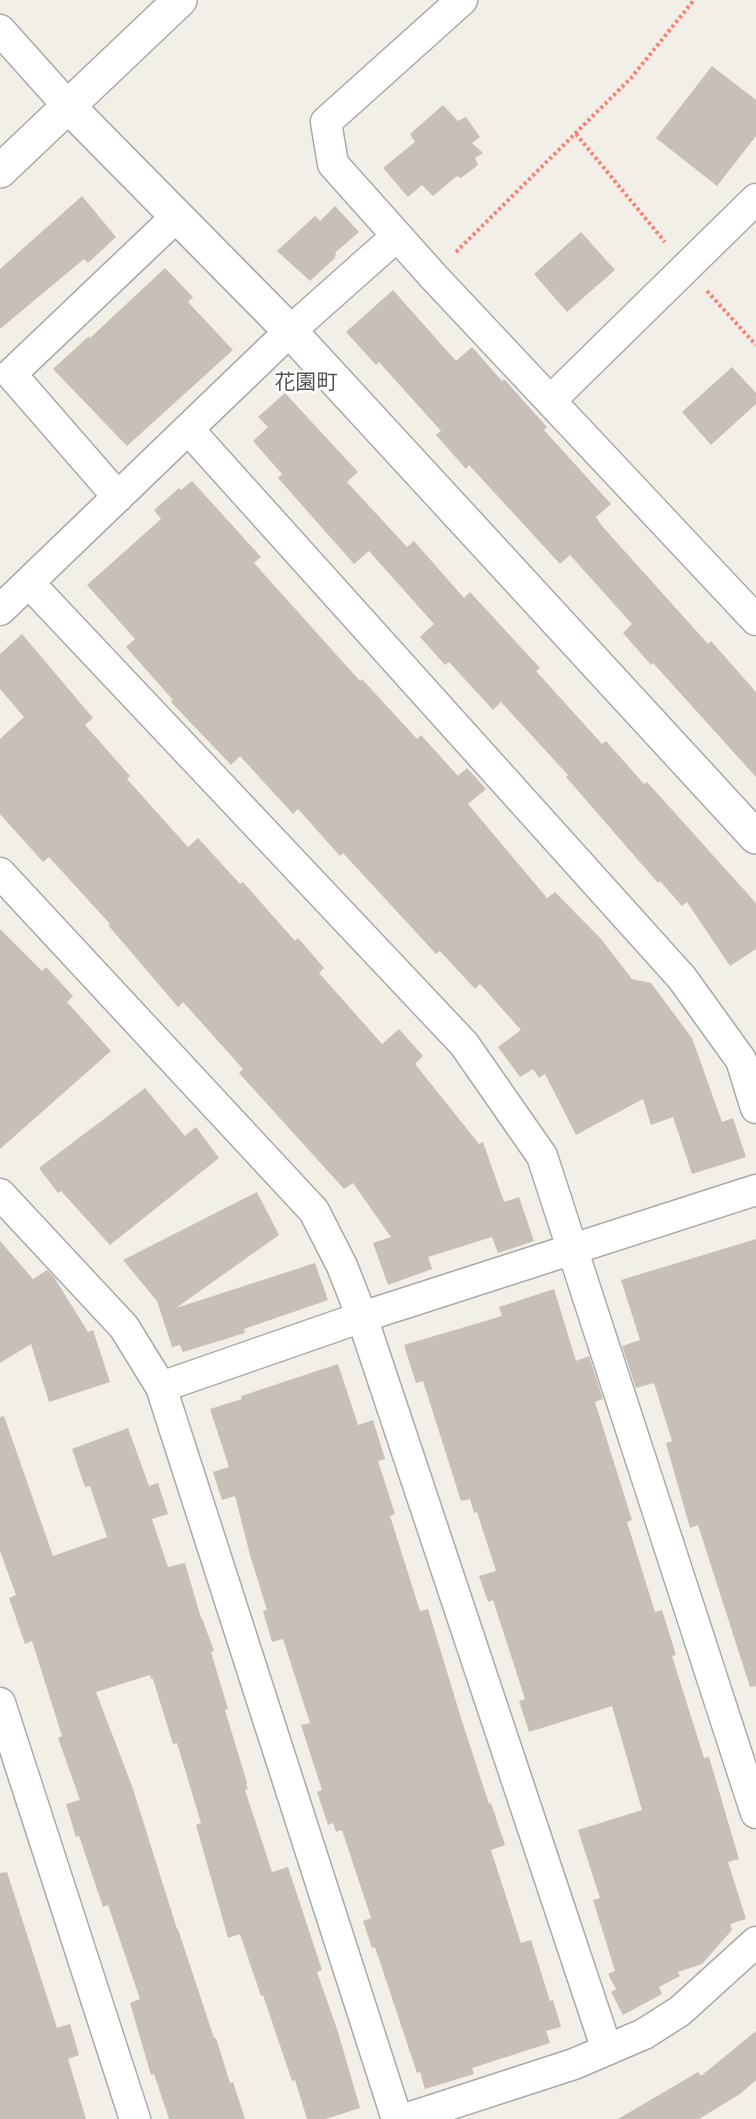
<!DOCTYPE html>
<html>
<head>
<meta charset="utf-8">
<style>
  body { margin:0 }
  canvas { display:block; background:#f2efe9 }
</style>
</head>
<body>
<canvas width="756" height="2119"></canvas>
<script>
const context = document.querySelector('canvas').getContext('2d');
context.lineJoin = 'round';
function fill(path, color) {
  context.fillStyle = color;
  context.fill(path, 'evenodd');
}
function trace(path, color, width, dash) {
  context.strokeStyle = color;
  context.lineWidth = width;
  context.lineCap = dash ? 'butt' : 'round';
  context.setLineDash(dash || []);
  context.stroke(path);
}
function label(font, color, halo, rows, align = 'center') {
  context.font = font + ' "Source Sans 3","Noto Sans JP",sans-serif';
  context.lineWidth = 4.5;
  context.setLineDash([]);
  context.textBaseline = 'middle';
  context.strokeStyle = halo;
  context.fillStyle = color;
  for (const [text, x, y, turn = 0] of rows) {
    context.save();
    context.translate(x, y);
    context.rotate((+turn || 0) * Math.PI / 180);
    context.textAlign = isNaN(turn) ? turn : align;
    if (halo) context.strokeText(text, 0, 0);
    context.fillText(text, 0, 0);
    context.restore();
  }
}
fill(new Path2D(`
  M 712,66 L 756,100 L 756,136 L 717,186 L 656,138 Z
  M 443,105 L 458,121 L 466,117 L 480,137 L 472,143 L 483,153 L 475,158 L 478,165 L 461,178 L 457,176 L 433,196 L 422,185 L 408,197 L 383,168 L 415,142 L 410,134 Z
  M 82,196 L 116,237 L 88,263 L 84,259 L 0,329 L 0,269 Z
  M 335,206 L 359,232 L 336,252 L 335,258 L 310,281 L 277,251 L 315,216 L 320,221 Z
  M 581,232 L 615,270 L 567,312 L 534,274 Z
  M 165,268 L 193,297 L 188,302 L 233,350 L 127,446 L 53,369 L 89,336 L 90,338 Z
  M 393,290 L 456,361 L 472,347 L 502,381 L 504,379 L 547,427 L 544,430 L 611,504 L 596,517 L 602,526 L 708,644 L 711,641 L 756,692 L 756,777 L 653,663 L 651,665 L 623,633 L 632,624 L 570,555 L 560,564 L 469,465 L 466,469 L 436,435 L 441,431 L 379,362 L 376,365 L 346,332 Z
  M 732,367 L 756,393 L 756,404 L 711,445 L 682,412 Z
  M 285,393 L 358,472 L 347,482 L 407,547 L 414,541 L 464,598 L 470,592 L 540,668 L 536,671 L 602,744 L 606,741 L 644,784 L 647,782 L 756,903 L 756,949 L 730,966 L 687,902 L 682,906 L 660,881 L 658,883 L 566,777 L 568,775 L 501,702 L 493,710 L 449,662 L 445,665 L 420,637 L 434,624 L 369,551 L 354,564 L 278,478 L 282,474 L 253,441 L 268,427 L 258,417 Z
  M 192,481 L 261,557 L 254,563 L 360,681 L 362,679 L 417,739 L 421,735 L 458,776 L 467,768 L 486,789 L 468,804 L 547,898 L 555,892 L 601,939 L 632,979 L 651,983 L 692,1038 L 722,1122 L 733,1118 L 746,1157 L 692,1174 L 673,1117 L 651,1125 L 643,1099 L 576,1135 L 545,1074 L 539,1078 L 533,1069 L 520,1077 L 498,1047 L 521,1030 L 480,984 L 475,989 L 440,951 L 436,954 L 343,853 L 340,856 L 298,809 L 293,814 L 240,756 L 231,765 L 171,702 L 173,700 L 126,647 L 135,639 L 87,585 L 161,519 L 154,510 L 179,488 L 181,490 Z
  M 22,634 L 93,718 L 85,725 L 130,776 L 127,779 L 188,847 L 198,838 L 240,884 L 243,882 L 295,941 L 298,938 L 324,968 L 319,973 L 382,1044 L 399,1029 L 423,1056 L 415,1064 L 479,1144 L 483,1142 L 504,1202 L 519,1197 L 534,1241 L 498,1253 L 492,1237 L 428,1257 L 432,1269 L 388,1285 L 373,1243 L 391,1237 L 353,1183 L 344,1189 L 239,1073 L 243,1069 L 183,1002 L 178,1007 L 108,925 L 110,924 L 49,857 L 43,862 L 0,814 L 0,739 L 24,717 L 0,689 L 0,654 Z
  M 0,929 L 42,971 L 46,967 L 73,996 L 67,1002 L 111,1051 L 0,1149 Z
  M 145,1088 L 185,1136 L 196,1127 L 219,1158 L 110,1245 L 61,1191 L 58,1193 L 39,1168 Z
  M 257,1192 L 279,1235 L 176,1308 L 315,1263 L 328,1300 L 244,1329 L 245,1333 L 183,1352 L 180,1345 L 172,1347 L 157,1301 L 123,1260 Z
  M 756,1239 L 756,1686 L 750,1687 L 698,1525 L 690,1528 L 666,1443 L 672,1441 L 654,1383 L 636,1388 L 622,1346 L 640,1340 L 621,1280 Z
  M 0,1241 L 33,1279 L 47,1270 L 54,1277 L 88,1332 L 93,1330 L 110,1382 L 49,1402 L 31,1344 L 0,1363 Z
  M 554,1289 L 576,1361 L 589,1356 L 603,1399 L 595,1402 L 632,1520 L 627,1522 L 655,1612 L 662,1610 L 676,1655 L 672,1656 L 704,1758 L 709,1757 L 739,1859 L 728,1862 L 746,1919 L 730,1924 L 732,1930 L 702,1964 L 678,1972 L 680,1976 L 659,1987 L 662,1994 L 623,2015 L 611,1992 L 616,1989 L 608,1974 L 615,1971 L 593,1900 L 600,1898 L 578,1830 L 642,1810 L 612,1706 L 529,1732 L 519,1701 L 525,1699 L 493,1600 L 488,1602 L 479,1576 L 496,1571 L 477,1512 L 474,1513 L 470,1499 L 461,1501 L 423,1381 L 416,1383 L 404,1345 L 502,1316 L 499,1307 Z
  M 338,1364 L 358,1425 L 373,1420 L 385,1459 L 378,1461 L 395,1514 L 390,1516 L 420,1611 L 428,1609 L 461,1718 L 489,1804 L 491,1803 L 505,1845 L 491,1850 L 521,1943 L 531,1940 L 550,2001 L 553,2000 L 561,2027 L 546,2031 L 550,2043 L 472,2068 L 474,2074 L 425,2089 L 420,2072 L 417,2073 L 375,1947 L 372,1948 L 363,1921 L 371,1918 L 342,1830 L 336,1832 L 333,1823 L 328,1825 L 317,1792 L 322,1790 L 301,1725 L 310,1723 L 283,1639 L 272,1642 L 263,1611 L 267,1610 L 250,1555 L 235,1496 L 222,1500 L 213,1472 L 229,1467 L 210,1409 L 242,1399 L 241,1396 Z
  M 4,1416 L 53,1556 L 107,1537 L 90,1486 L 85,1487 L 72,1449 L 128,1428 L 149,1486 L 158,1483 L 168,1514 L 152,1519 L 168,1567 L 185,1563 L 201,1618 L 202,1618 L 214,1651 L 211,1652 L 228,1709 L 225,1710 L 247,1783 L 246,1784 L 248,1789 L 245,1790 L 272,1872 L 288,1867 L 322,1970 L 317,1972 L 338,2032 L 360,2108 L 326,2119 L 307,2119 L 295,2080 L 292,2081 L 263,1995 L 261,1996 L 240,1934 L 228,1938 L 196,1825 L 201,1823 L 177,1743 L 173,1744 L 153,1679 L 151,1679 L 150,1675 L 96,1692 L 132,1786 L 177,1929 L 178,1929 L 214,2038 L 216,2038 L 230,2083 L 233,2082 L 245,2119 L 169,2119 L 154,2074 L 151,2075 L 130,2003 L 140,1999 L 108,1905 L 103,1907 L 79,1836 L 76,1837 L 66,1804 L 80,1800 L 58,1738 L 62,1736 L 32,1641 L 25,1644 L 9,1598 L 16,1595 L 0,1551 L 0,1417 Z
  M 7,1872 L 57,2028 L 70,2024 L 79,2055 L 68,2059 L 86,2119 L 0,2119 L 0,1873 Z
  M 756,2031 L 756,2080 L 740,2094 L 699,2119 L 618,2119 L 698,2072 L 701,2076 Z`), '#c7bfb8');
const minor = new Path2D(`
  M 462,0 L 326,122 L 333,164 L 433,276 L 756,620
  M 0,30 L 68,106
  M 551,400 L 756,199
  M 188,429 L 682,978 L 741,1060 L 756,1108
  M 118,497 L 11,374 L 177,216
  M 29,583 L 464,1044 L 542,1156 L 756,1813
  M 0,610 L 290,331 L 397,236
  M 0,873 L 314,1211 L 342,1266 L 362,1317 L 607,2050
  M 0,1194 L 124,1327 L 161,1387 L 397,2119
  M 161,1387 L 362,1317 L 756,1190
  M 0,1703 L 135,2119
  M 405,2119 L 574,2064 L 644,2034 L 680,2011 L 756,1942`);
const tertiary = new Path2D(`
  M 68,106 L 290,331 L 756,837
  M 0,171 L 180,0`);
trace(minor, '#a9a9a9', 33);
trace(tertiary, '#a9a9a9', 36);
trace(new Path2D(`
  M 576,134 L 665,242
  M 456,252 L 631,78 L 694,0
  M 707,291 L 756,345`), '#fa8072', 4, [3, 3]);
trace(minor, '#fff', 30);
trace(tertiary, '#fff', 33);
label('21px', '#555', '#fff', [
  ["花園町",306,384]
]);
</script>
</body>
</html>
